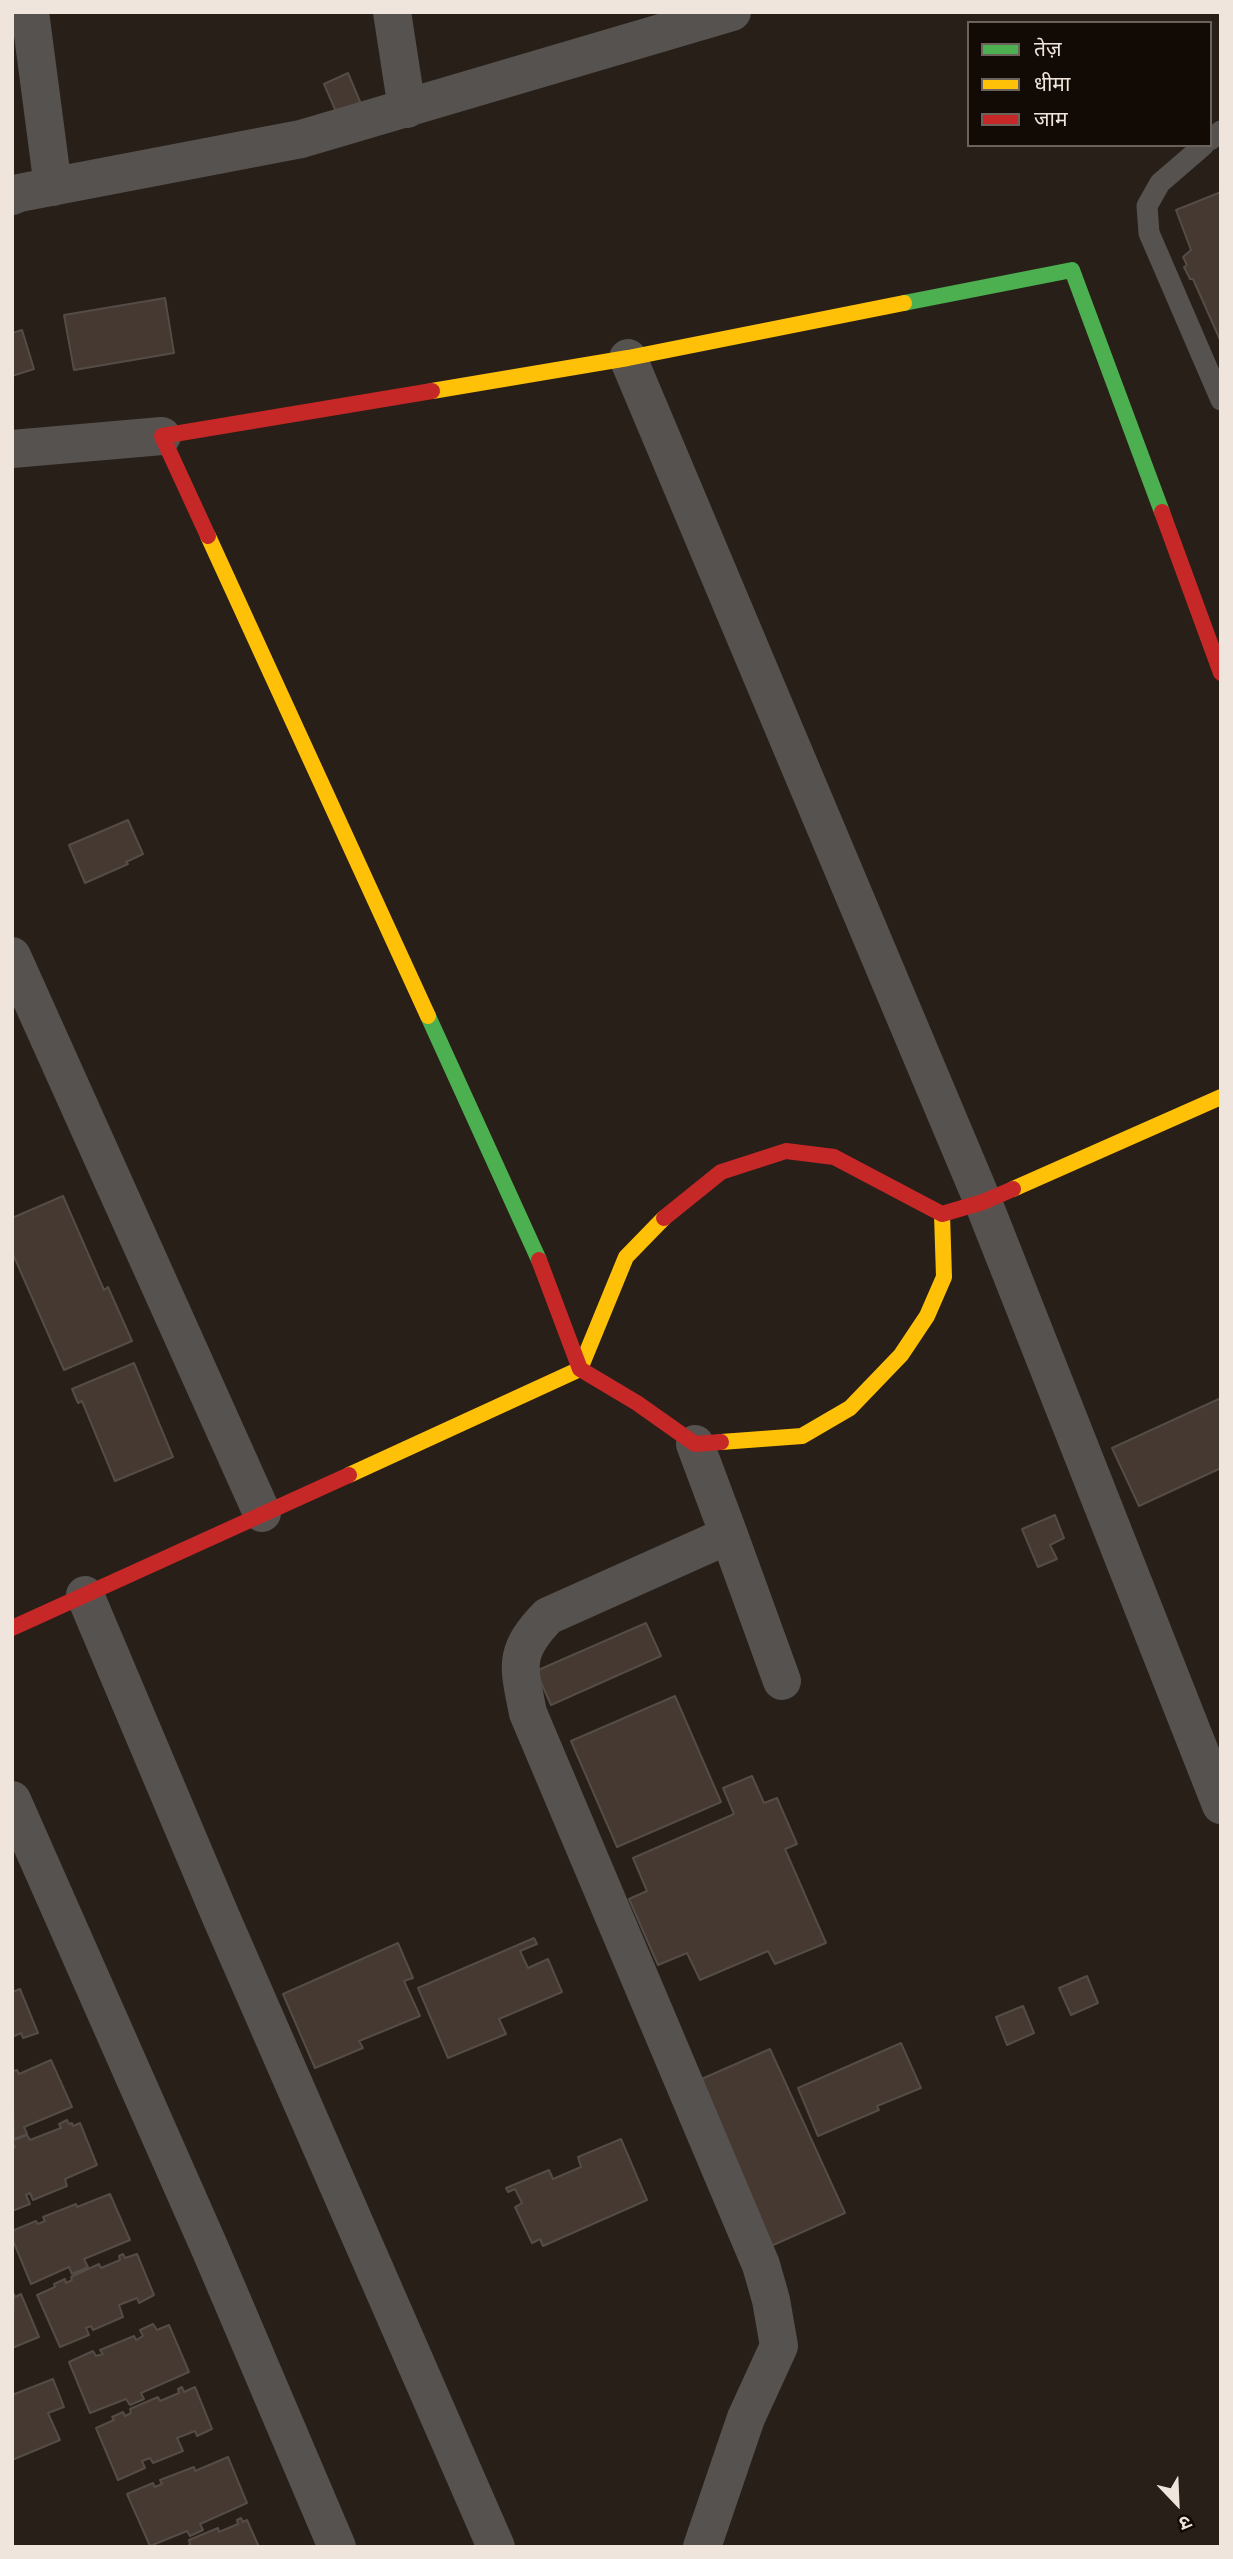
<!DOCTYPE html>
<html>
<head>
<meta charset="utf-8">
<style>
  body { margin:0 }
  #map { position:relative; width:1233px; height:2559px; overflow:hidden; background:#281f18; font-family:"Nunito Sans","Noto Sans Devanagari",sans-serif }
  canvas { display:block }
  .frame { position:absolute; inset:0; border:14px solid #efe5dc; pointer-events:none }
  .legend { position:absolute; left:967px; top:21px; width:245px; height:126px; box-sizing:border-box; background:#110a05; border:2px solid #6a625b; margin:0; padding:9px 12px; list-style:none; font-size:21px; color:#efe5dc }
  .legend li { display:flex; align-items:center; gap:14px; height:35px }
  .legend b { width:35px; border:2px solid #6a625b }
  .north { position:absolute; left:1142px; top:2468px; width:70px; height:70px; -webkit-text-stroke:5px #110a05; paint-order:stroke; rotate:157deg; font-size:19px; font-weight:700; line-height:28px; text-align:center; color:#efe5dc }
  .north::after { content:''; display:block; margin:auto; width:24px; height:32px; background:#efe5dc; clip-path:polygon(50% 0,100% 100%,50% 72%,0 100%) }
</style>
</head>
<body>
<div id="map">
<canvas width="1233" height="2559"></canvas>
<div class="frame"></div>
<ul class="legend">
<li><b style="height:9px;background:#4caf50"></b>तेज़</li>
<li><b style="height:9px;background:#ffc107"></b>धीमा</li>
<li><b style="height:9px;background:#c62828"></b>जाम</li>
</ul>
<div class="north">उ</div>
</div>
<script>
const context = document.querySelector('canvas').getContext('2d');
context.lineJoin = 'round';
function fill(path, color) {
  context.fillStyle = color;
  context.fill(path, 'evenodd');
}
function trace(path, color, width, dash) {
  context.strokeStyle = color;
  context.lineWidth = width;
  context.lineCap = dash ? 'butt' : 'round';
  context.setLineDash(dash || []);
  context.stroke(path);
}
const building = new Path2D(`
  M 348,73 L 361,104 L 337,114 L 324,84 Z
  M 1221,192 L 1221,342 L 1193,279 L 1190,279 L 1184,267 L 1187,265 L 1183,257 L 1191,250 L 1176,210 Z
  M 165,298 L 174,353 L 74,370 L 64,315 Z
  M 22,330 L 34,369 L 12,376 L 12,333 Z
  M 128,820 L 143,854 L 126,862 L 128,864 L 85,883 L 69,845 Z
  M 63,1196 L 104,1290 L 108,1287 L 132,1341 L 64,1370 L 12,1252 L 12,1218 Z
  M 134,1363 L 173,1457 L 115,1481 L 82,1401 L 78,1403 L 72,1389 Z
  M 1221,1398 L 1221,1468 L 1139,1506 L 1112,1448 Z
  M 1055,1515 L 1064,1538 L 1050,1545 L 1057,1559 L 1038,1567 L 1022,1529 Z
  M 646,1623 L 661,1656 L 551,1705 L 536,1671 Z
  M 675,1696 L 721,1802 L 617,1847 L 571,1741 Z
  M 752,1776 L 764,1803 L 777,1798 L 797,1844 L 785,1849 L 826,1943 L 775,1964 L 768,1951 L 700,1980 L 687,1953 L 658,1965 L 629,1899 L 647,1891 L 633,1858 L 734,1814 L 723,1788 Z
  M 534,1938 L 537,1944 L 520,1951 L 528,1968 L 548,1959 L 562,1992 L 499,2019 L 506,2034 L 448,2058 L 418,1988 Z
  M 398,1943 L 413,1978 L 404,1981 L 420,2016 L 359,2041 L 363,2048 L 315,2068 L 283,1994 Z
  M 1087,1976 L 1098,2003 L 1071,2015 L 1059,1988 Z
  M 20,1989 L 38,2033 L 23,2038 L 21,2033 L 12,2037 L 12,1992 Z
  M 1023,2006 L 1034,2033 L 1007,2045 L 996,2017 Z
  M 901,2043 L 921,2088 L 877,2106 L 879,2110 L 818,2136 L 798,2088 Z
  M 770,2049 L 845,2213 L 771,2246 L 697,2081 Z
  M 51,2060 L 72,2107 L 24,2127 L 27,2134 L 14,2139 L 12,2071 L 17,2070 L 19,2074 Z
  M 67,2120 L 69,2124 L 72,2123 L 73,2126 L 80,2123 L 97,2165 L 65,2179 L 67,2186 L 33,2200 L 30,2193 L 26,2195 L 30,2204 L 12,2211 L 12,2148 L 15,2147 L 12,2141 L 27,2135 L 30,2140 L 61,2128 L 59,2124 Z
  M 621,2139 L 647,2200 L 543,2246 L 540,2239 L 532,2243 L 515,2207 L 522,2203 L 515,2189 L 508,2192 L 506,2188 L 549,2170 L 553,2179 L 581,2167 L 578,2157 Z
  M 110,2194 L 130,2240 L 84,2259 L 88,2267 L 72,2274 L 69,2267 L 31,2284 L 12,2238 L 12,2231 L 36,2221 L 38,2224 L 45,2221 L 43,2217 L 76,2204 L 77,2207 Z
  M 123,2254 L 125,2258 L 137,2254 L 154,2295 L 139,2303 L 137,2298 L 119,2305 L 123,2317 L 93,2330 L 91,2326 L 86,2328 L 89,2335 L 60,2347 L 37,2295 L 55,2287 L 54,2284 L 65,2279 L 66,2283 L 72,2280 L 71,2277 L 99,2264 L 101,2268 L 120,2260 L 119,2256 Z
  M 14,2294 L 15,2297 L 21,2294 L 39,2337 L 12,2348 Z
  M 153,2324 L 157,2330 L 169,2325 L 189,2372 L 141,2393 L 144,2399 L 130,2405 L 126,2399 L 90,2413 L 69,2362 L 93,2351 L 96,2356 L 103,2354 L 100,2350 L 134,2336 L 136,2340 L 143,2336 L 140,2330 Z
  M 53,2379 L 64,2407 L 48,2413 L 60,2440 L 12,2460 L 12,2395 Z
  M 182,2387 L 184,2392 L 195,2387 L 212,2429 L 197,2436 L 195,2431 L 177,2438 L 183,2451 L 153,2463 L 150,2458 L 142,2461 L 145,2468 L 118,2480 L 96,2428 L 114,2420 L 112,2417 L 123,2412 L 125,2416 L 131,2413 L 130,2409 L 158,2397 L 160,2401 L 179,2393 L 178,2389 Z
  M 228,2457 L 247,2503 L 200,2524 L 203,2530 L 190,2536 L 187,2531 L 150,2546 L 127,2494 L 153,2483 L 155,2487 L 162,2484 L 160,2480 L 194,2467 L 195,2471 Z
  M 241,2518 L 243,2522 L 247,2520 L 259,2547 L 185,2547 L 190,2545 L 189,2540 L 218,2528 L 219,2532 L 238,2524 L 237,2520 Z`);
fill(building, '#463931');
trace(building, '#544c46', 2);
trace(new Path2D(`
  M 1210,140 L 1221,131
  M 1204,145 L 1160,183 L 1147,206 L 1149,233 L 1221,400`), '#55524f', 21);
trace(new Path2D(`
  M 30,12 L 53,187
  M 392,12 L 407,109
  M 12,196 L 19,193 L 301,139 L 732,12
  M 628,358 L 983,1202 L 1221,1805
  M 12,449 L 162,436
  M 12,956 L 262,1513
  M 695,1444 L 729,1535 L 548,1616 C 512,1653 519,1667 528,1713 L 761,2265 L 771,2300 L 779,2346 L 746,2418 L 702,2547
  M 729,1535 L 782,1681
  M 85,1595 L 221,1917 L 496,2547
  M 12,1800 L 211,2251 L 337,2547`), '#55524f', 38);
trace(new Path2D(`
  M 904,303 L 1072,270 L 1162,512
  M 428,1016 L 539,1260`), '#4caf50', 16);
trace(new Path2D(`
  M 432,391 L 628,358 L 904,303
  M 208,536 L 428,1016
  M 1013,1189 L 1221,1097
  M 721,1442 L 802,1436 L 850,1408 L 901,1355 L 927,1316 L 944,1277 L 942,1214
  M 349,1475 L 580,1369 L 626,1257 L 664,1218`), '#ffc107', 16);
trace(new Path2D(`
  M 1162,512 L 1221,673
  M 208,536 L 162,436 L 432,391
  M 664,1218 L 721,1172 L 786,1151 L 834,1157 L 942,1214 L 983,1202 L 1013,1189
  M 539,1260 L 580,1369 L 637,1403 L 695,1444 L 721,1442
  M 12,1628 L 349,1475`), '#c62828', 16);
</script>
</body>
</html>
